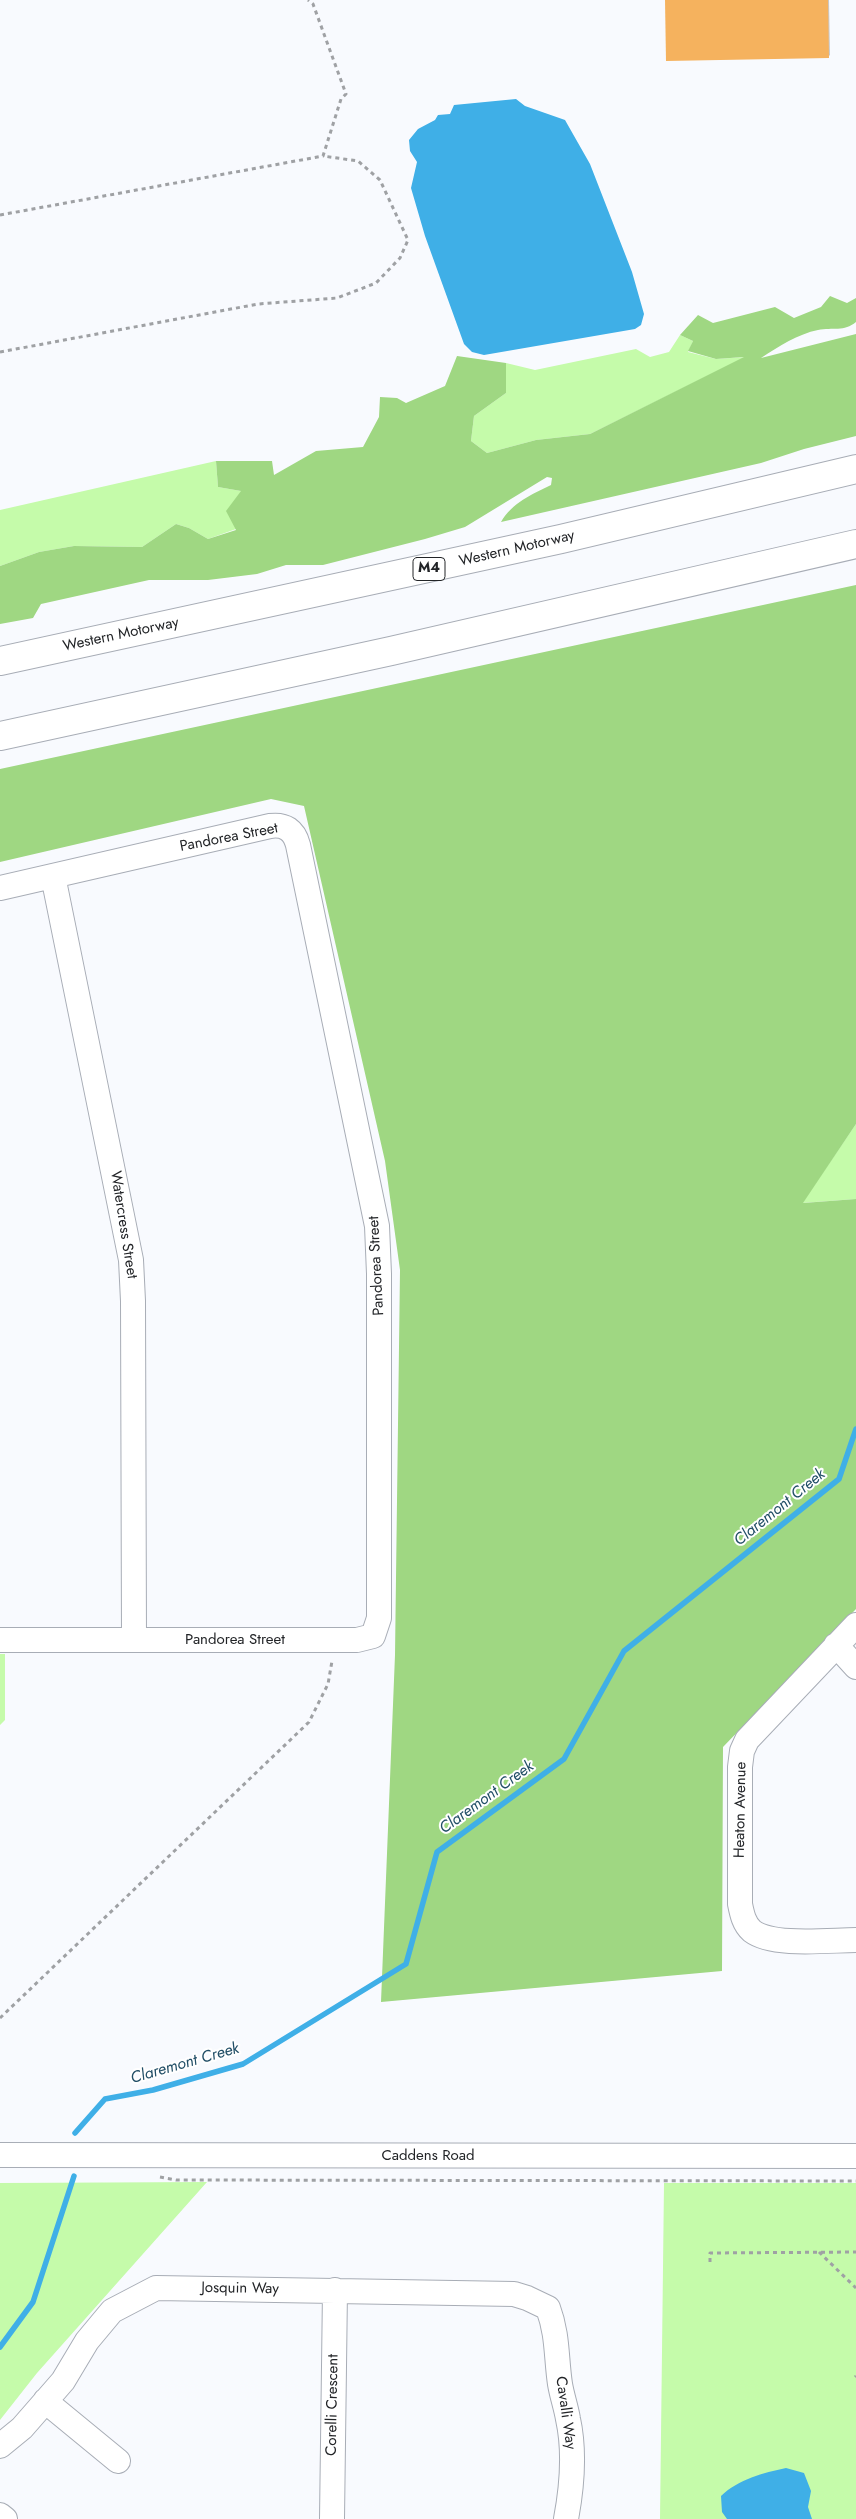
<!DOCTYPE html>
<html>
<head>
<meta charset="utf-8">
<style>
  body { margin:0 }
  canvas { display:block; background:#f8fafe }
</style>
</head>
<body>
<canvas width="856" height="2519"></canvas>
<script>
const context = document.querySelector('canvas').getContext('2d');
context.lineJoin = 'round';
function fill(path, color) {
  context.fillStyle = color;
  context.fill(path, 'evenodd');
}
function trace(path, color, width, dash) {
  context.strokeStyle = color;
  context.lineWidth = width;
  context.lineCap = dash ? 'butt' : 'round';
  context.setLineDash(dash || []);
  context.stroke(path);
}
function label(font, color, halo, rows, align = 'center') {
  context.font = font + ' Jost,sans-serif';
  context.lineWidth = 4;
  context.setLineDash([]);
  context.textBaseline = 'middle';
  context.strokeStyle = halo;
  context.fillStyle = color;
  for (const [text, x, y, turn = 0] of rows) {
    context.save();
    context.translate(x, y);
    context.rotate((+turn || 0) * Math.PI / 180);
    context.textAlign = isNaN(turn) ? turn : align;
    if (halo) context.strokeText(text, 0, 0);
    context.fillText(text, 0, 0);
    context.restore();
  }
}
fill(new Path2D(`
  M 680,335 L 693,341 L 688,352 L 716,359 L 746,357 L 590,434 L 536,440 L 487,453 L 471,441 L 474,416 L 506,393 L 506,363 L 535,370 L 636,349 L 650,357 L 669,352 Z
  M 216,461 L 218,487 L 241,491 L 236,529 L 208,539 L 189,528 L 176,524 L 142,547 L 74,546 L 39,552 L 0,566 L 0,510 Z
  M 856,1124 L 856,1199 L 802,1203 Z
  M 0,1654 L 5,1654 L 5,1720 L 0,1725 Z
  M 207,2182 L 37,2373 L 0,2420 L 0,2183 Z
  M 664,2183 L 856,2183 L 856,2519 L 660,2519 Z`), '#c5fbaa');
fill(new Path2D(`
  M 830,296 L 847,303 L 856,298 L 856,322 C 844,332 833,327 818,330 C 798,334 779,346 761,358 L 856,334 L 856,436 L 804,449 L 761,463 L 501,522 C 512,503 532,494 551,485 L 552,478 L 547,477 L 465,527 L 425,539 L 323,565 L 286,565 L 257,574 L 208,580 L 149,580 L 41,604 L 33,618 L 0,624 L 0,566 L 39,552 L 74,546 L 142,547 L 176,524 L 189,528 L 208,539 L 236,530 L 226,511 L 241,491 L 218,487 L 216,461 L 272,461 L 274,475 L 316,451 L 363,447 L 379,417 L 380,397 L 397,398 L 406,403 L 445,386 L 457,356 L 506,363 L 506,393 L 474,416 L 471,441 L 487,453 L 536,440 L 590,434 L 744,357 L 716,359 L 688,351 L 693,341 L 680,335 L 698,315 L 713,323 L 775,307 L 794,318 L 821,307 Z
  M 856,585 L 856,1124 L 803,1203 L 856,1199 L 856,1609 L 723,1747 L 722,1971 L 381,2002 L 395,1655 L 400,1270 L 385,1161 L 304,806 L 271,799 L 0,862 L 0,769 Z`), '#9fd782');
fill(new Path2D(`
  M 516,99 L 525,106 L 565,120 L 590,164 L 632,272 L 644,314 L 641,325 L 635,329 L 484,355 L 472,352 L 464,344 L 425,236 L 411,188 L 417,162 L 410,151 L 409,140 L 418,129 L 435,120 L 438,115 L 450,114 L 454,105 Z
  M 786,2468 L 804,2473 L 811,2491 L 808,2507 L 812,2519 L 727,2519 L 722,2512 L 721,2496 C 739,2479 763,2473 786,2468 Z`), '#3fafe7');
fill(new Path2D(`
  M 666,0 L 829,0 L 830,55 L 828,57 Z`), '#0003');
trace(new Path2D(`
  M 75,2133 L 105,2099 L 153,2090 L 243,2064 L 406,1964 L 437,1852 L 564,1759 L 624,1651 L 839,1479 L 856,1429
  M 0,2347 L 33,2302 L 74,2176`), '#3fafe7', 5.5);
fill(new Path2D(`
  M 665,0 L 828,0 L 829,58 L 666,61 Z`), '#f5b25e');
const minor = new Path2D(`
  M 53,876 L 131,1260 L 133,1301 L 134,1640
  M 0,888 L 270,826 C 285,824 294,830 298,845 L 377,1226 L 379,1274 L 379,1618 L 373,1636 L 357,1640 L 0,1640
  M 856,1625 L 747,1740 L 742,1751 L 740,1767 L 740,1904 C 742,1914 744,1924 752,1931 C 773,1947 830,1940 856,1940
  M 836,1645 L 856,1667
  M 0,2155 L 856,2156
  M 45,2401 L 118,2461
  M 0,2446 L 22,2428 L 63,2381 L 87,2341 L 112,2311 L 156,2288 L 514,2294 L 527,2298 L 548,2308 C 558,2335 556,2357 560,2384 C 562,2396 566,2407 568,2419 C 575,2451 572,2487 566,2519
  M 0,2515 L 5,2519
  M 332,2519 L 335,2290`);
const highway = new Path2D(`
  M 0,661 L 561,539 L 856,469
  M 0,736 L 391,651 L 856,544`);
trace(minor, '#a8adb6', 26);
trace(highway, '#a8adb6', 30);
trace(new Path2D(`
  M 0,215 L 323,156 L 341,99 L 346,94 L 313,4 L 308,0
  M 0,352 L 258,304 L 337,298 L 376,283 L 400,258 L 408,240 L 380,180 L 358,161 L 323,156
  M 0,2018 L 309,1722 L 328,1684 L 332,1661
  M 160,2177 L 176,2180 L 856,2181
  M 819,2252 L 856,2288
  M 710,2262 L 710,2253 L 856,2252
  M 855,2377 L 856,2376`), '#9fa1a4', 3, [4, 4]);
trace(minor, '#fff', 24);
trace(highway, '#fff', 28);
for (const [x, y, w] of [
  [429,569,32]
]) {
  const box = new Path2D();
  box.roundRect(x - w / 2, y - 11.5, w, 23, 4);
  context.fillStyle = '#fff';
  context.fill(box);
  trace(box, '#222427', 1);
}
label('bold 14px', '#222427', null, [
  ["M4",429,569]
]);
label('15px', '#222427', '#fff', [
  ["Western Motorway",517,549,-13],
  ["Western Motorway",121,635,-12],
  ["Pandorea Street",229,838,-11],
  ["Watercress Street",123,1225,81],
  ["Pandorea Street",377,1266,-93],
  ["Pandorea Street",235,1640],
  ["Heaton Avenue",741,1810,-89],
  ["Caddens Road",428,2156],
  ["Josquin Way",240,2289,1],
  ["Corelli Crescent",333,2405,-89],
  ["Cavalli Way",565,2413,82]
]);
label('italic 16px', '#214e66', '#fff', [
  ["Claremont Creek",780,1508,-39],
  ["Claremont Creek",487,1798,-36],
  ["Claremont Creek",185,2064,-16]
]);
</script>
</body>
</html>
